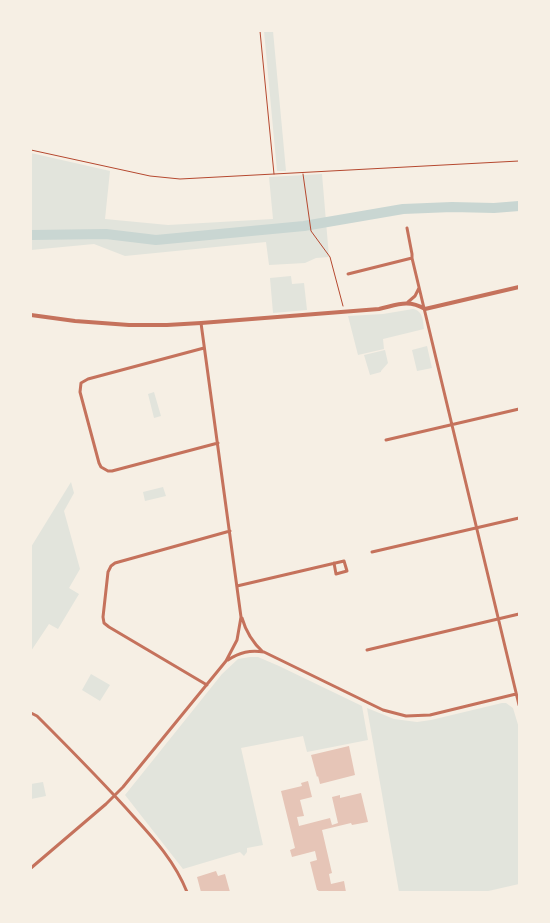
<!DOCTYPE html>
<html>
<head>
<meta charset="utf-8">
<style>
  body { margin:0 }
  #map { position:relative; width:550px; height:923px; overflow:hidden; background:#f6efe4; font-family:Lora,serif }
  canvas { display:block }
  .frame { position:absolute; inset:0; border:32px solid #f6efe4; pointer-events:none }
</style>
</head>
<body>
<div id="map">
<canvas width="550" height="923"></canvas>
<div class="frame"></div>
</div>
<script>
const context = document.querySelector('canvas').getContext('2d');
context.lineJoin = 'round';
function fill(path, color) {
  context.fillStyle = color;
  context.fill(path, 'evenodd');
}
function trace(path, color, width, dash) {
  context.strokeStyle = color;
  context.lineWidth = width;
  context.lineCap = dash ? 'butt' : 'round';
  context.setLineDash(dash || []);
  context.stroke(path);
}
fill(new Path2D(`
  M 264,31 L 273,31 L 286,171 L 277,171 Z
  M 31,153 L 110,171 L 105,219 L 168,225 L 273,219 L 269,177 L 322,174 L 329,257 L 316,258 L 305,263 L 269,265 L 266,242 L 125,256 L 94,244 L 31,250 Z
  M 291,276 L 292,284 L 304,283 L 307,310 L 273,313 L 270,278 Z
  M 413,309 C 423,311 423,320 424,329 L 383,339 L 384,349 L 358,355 L 348,316 L 383,314 Z
  M 427,346 L 432,368 L 417,371 L 412,350 Z
  M 385,350 L 388,363 L 381,371 L 381,372 L 370,375 L 364,355 Z
  M 154,392 L 161,416 L 154,418 L 148,394 Z
  M 71,482 L 74,493 L 64,511 L 80,569 L 69,588 L 79,594 L 58,629 L 49,624 L 31,651 L 31,547 Z
  M 163,487 L 166,496 L 145,501 L 143,492 Z
  M 250,657 L 258,657 L 279,666 L 362,706 L 368,740 L 307,752 L 303,736 L 241,748 L 263,845 L 247,848 L 247,852 L 244,856 L 240,852 L 183,869 L 125,795 L 222,674 L 238,659 Z
  M 91,674 L 110,685 L 100,701 L 82,690 Z
  M 502,703 L 506,703 L 513,708 L 519,728 L 519,884 L 484,892 L 399,892 L 367,708 L 394,719 L 417,722 L 431,720 Z
  M 43,782 L 46,796 L 31,799 L 31,784 Z`), '#e2e4dc');
trace(new Path2D(`
  M 31,235 L 106,234 L 156,240 L 304,226 L 403,209 L 452,207 L 494,208 L 519,206`), '#c9d6d2', 10);
fill(new Path2D(`
  M 349,746 L 355,775 L 320,784 L 318,776 L 317,777 L 311,755 Z
  M 308,781 L 312,797 L 300,800 L 304,816 L 297,817 L 299,826 L 330,818 L 332,825 L 338,823 L 332,797 L 340,795 L 340,798 L 361,793 L 368,822 L 352,825 L 351,823 L 322,830 L 332,873 L 329,874 L 331,884 L 344,881 L 346,892 L 319,892 L 318,890 L 317,890 L 310,862 L 317,860 L 315,851 L 292,857 L 290,850 L 295,848 L 281,791 L 302,786 L 301,783 Z
  M 216,871 L 218,876 L 225,874 L 230,892 L 201,892 L 197,877 Z`), '#e6c5b7');
trace(new Path2D(`
  M 260,31 L 274,174
  M 31,150 L 150,176 L 180,179 L 519,161
  M 303,174 L 311,231 L 330,257 L 343,306`), '#b5482f', 1);
trace(new Path2D(`
  M 407,228 L 412,254 L 412,258 L 519,705
  M 348,274 L 412,258
  M 408,302 L 415,296 L 419,288
  M 204,348 L 88,379 L 81,383 L 80,392 L 99,463 L 101,467 L 108,471 L 112,471 L 218,443
  M 386,440 L 519,409
  M 372,552 L 519,518
  M 237,586 L 344,561 L 347,571 L 336,574 L 334,563
  M 242,618 C 246,632 252,642 263,652
  M 367,650 L 519,614
  M 228,660 C 240,652 250,650 264,652 L 383,710 L 406,716 L 430,715 L 516,694
  M 207,685 L 109,627 L 104,623 L 103,617 L 108,572 L 111,566 L 115,563 L 230,531
  M 31,713 L 37,716 C 70,749 103,782 134,817 C 155,840 175,862 187,892
  M 31,868 L 106,804 L 123,787 L 226,661 L 237,640 L 241,617 L 201,323`), '#c5725c', 3);
trace(new Path2D(`
  M 31,315 L 75,321 L 129,325 L 167,325 L 201,323 L 379,309 C 397,305 408,299 425,309 L 519,287`), '#c5725c', 4);
</script>
</body>
</html>
